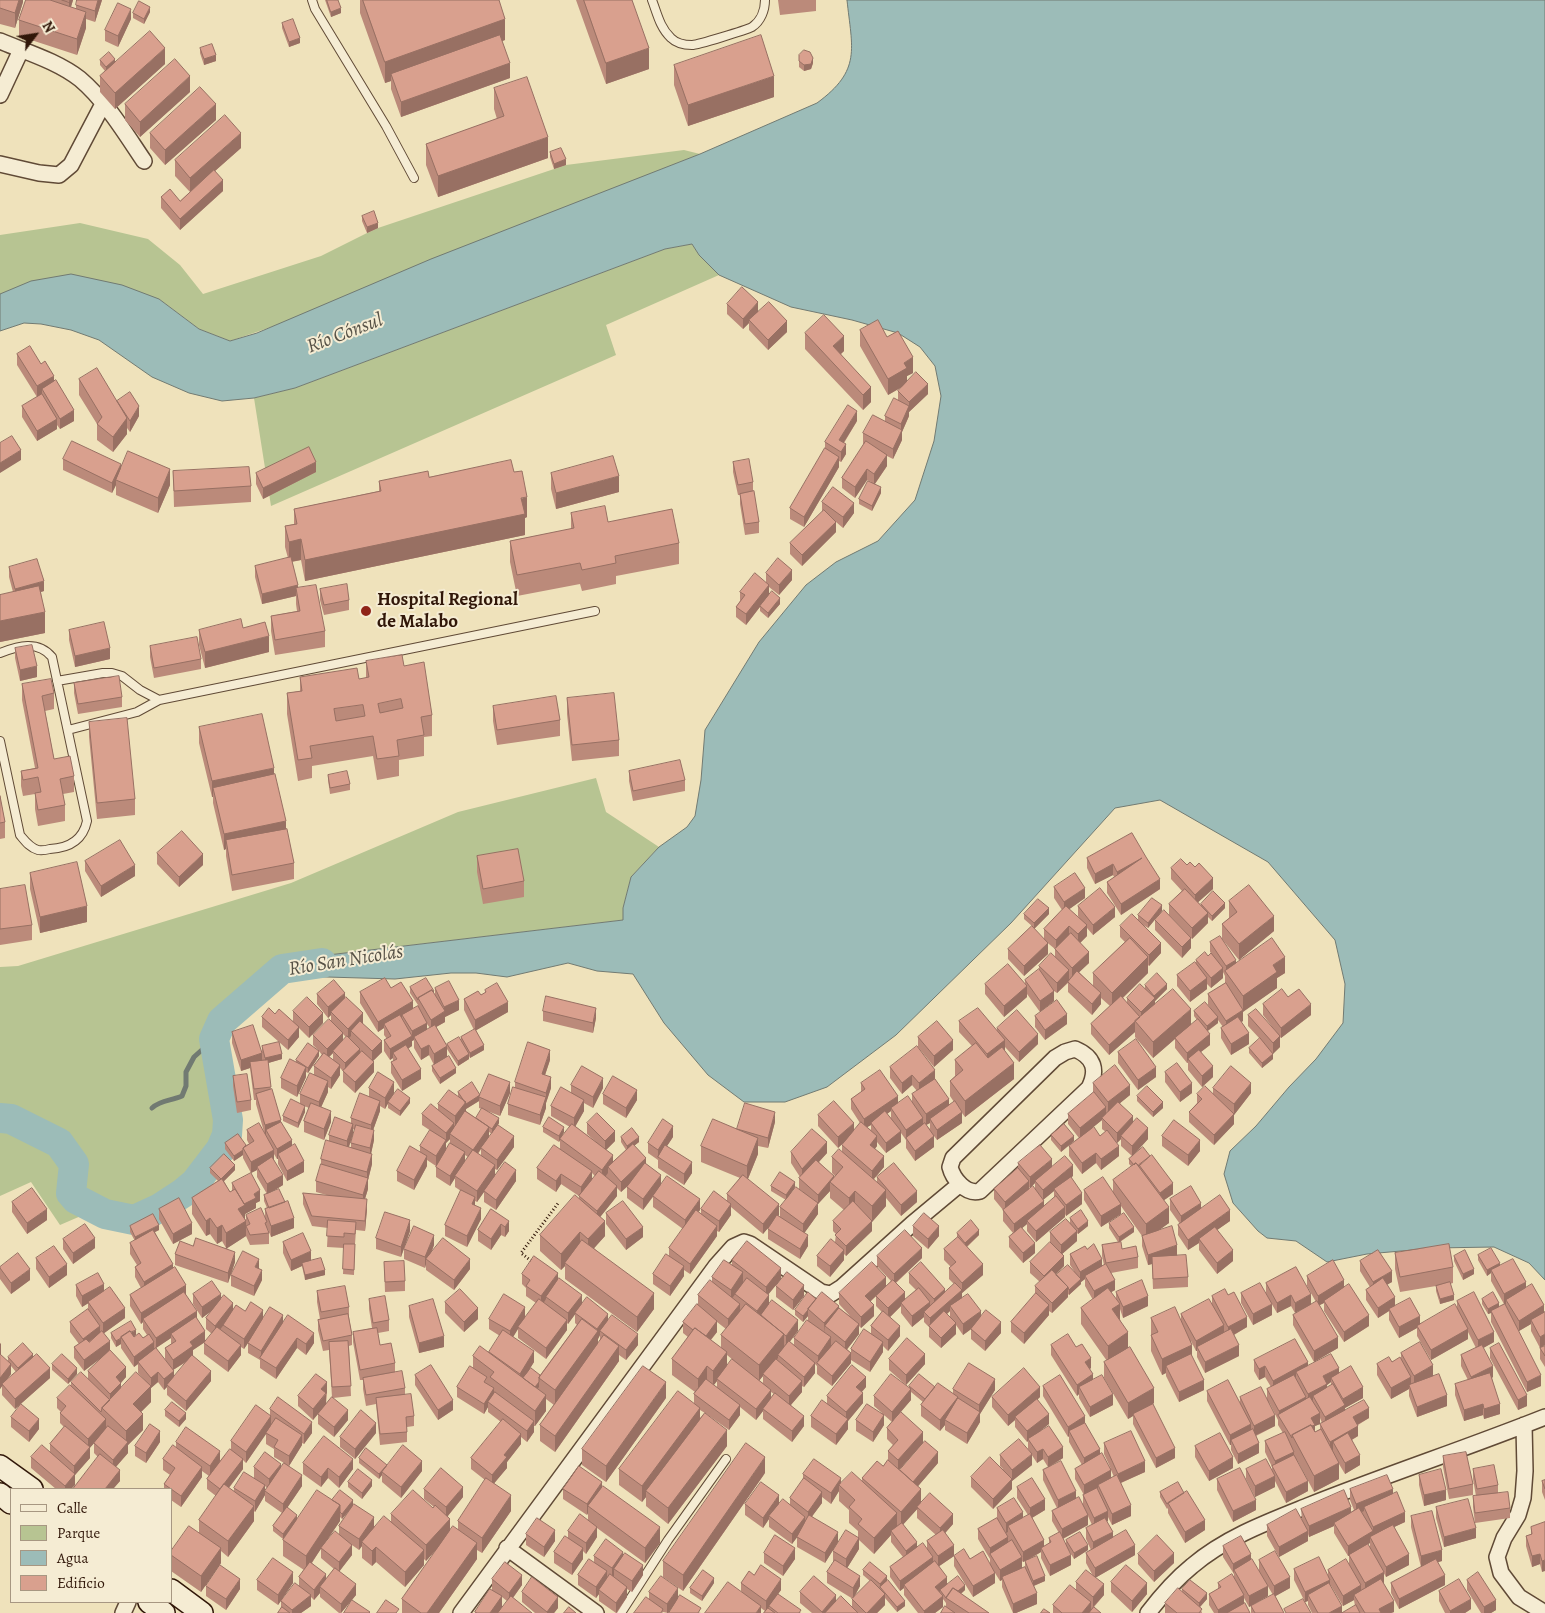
<!DOCTYPE html>
<html>
<head>
<meta charset="utf-8">
<style>
  body { margin:0 }
  #map { position:relative; width:1545px; height:1613px; overflow:hidden; background:#efe2bb; font-family:Alegreya,serif }
  canvas { display:block }
  .legend { position:absolute; left:10px; top:1488px; width:162px; height:115px; box-sizing:border-box; background:#f5ecd3; border:1px solid #a79782; margin:0; padding:6px 9px; list-style:none; font-size:15px; color:#311709 }
  .legend li { display:flex; align-items:center; gap:10px; height:25px }
  .legend b { width:25px; border:1px solid #a79782 }
  .north { position:absolute; left:10px; top:10px; width:50px; height:50px; -webkit-text-stroke:4px #f5ecd3; paint-order:stroke; rotate:59deg; font-size:14px; font-weight:700; line-height:20px; text-align:center; color:#311709 }
  .north::after { content:''; display:block; margin:auto; width:18px; height:22px; background:#311709; clip-path:polygon(50% 0,100% 100%,50% 72%,0 100%) }
</style>
</head>
<body>
<div id="map">
<canvas width="1545" height="1613"></canvas>
<ul class="legend">
<li><b style="height:6px;background:#f5ecd3"></b>Calle</li>
<li><b style="height:14px;background:#b7c492"></b>Parque</li>
<li><b style="height:14px;background:#9cbcb8"></b>Agua</li>
<li><b style="height:14px;background:#d9a08e"></b>Edificio</li>
</ul>
<div class="north">N</div>
</div>
<script>
const context = document.querySelector('canvas').getContext('2d');
context.lineJoin = 'round';
function fill(path, color) {
  context.fillStyle = color;
  context.fill(path, 'evenodd');
}
function trace(path, color, width, dash) {
  context.strokeStyle = color;
  context.lineWidth = width;
  context.lineCap = dash ? 'butt' : 'round';
  context.setLineDash(dash || []);
  context.stroke(path);
}
function label(font, color, halo, rows, align = 'center') {
  context.font = font + ' Alegreya,serif';
  context.lineWidth = 4;
  context.setLineDash([]);
  context.textBaseline = 'middle';
  context.strokeStyle = halo;
  context.fillStyle = color;
  for (const [text, x, y, turn = 0] of rows) {
    context.save();
    context.translate(x, y);
    context.rotate((+turn || 0) * Math.PI / 180);
    context.textAlign = isNaN(turn) ? turn : align;
    if (halo) context.strokeText(text, 0, 0);
    context.fillText(text, 0, 0);
    context.restore();
  }
}
fill(new Path2D(`
  M 684,150 L 700,154 L 280,324 L 230,341 L 199,329 L 159,299 L 0,294 L 0,235 L 80,223 L 148,239 L 180,265 L 203,294 L 321,256 L 367,233 L 378,228 L 566,165 Z
  M 692,244 L 699,255 L 719,275 L 606,325 L 616,355 L 271,506 L 254,398 L 295,388 L 665,249 Z
  M 596,778 L 606,812 L 659,847 L 631,877 L 623,908 L 623,920 L 286,960 L 280,978 L 276,977 L 247,1003 L 217,1026 L 229,1101 L 233,1145 L 200,1184 L 160,1209 L 127,1219 L 97,1209 L 60,1225 L 31,1182 L 0,1196 L 0,967 L 18,966 L 291,883 L 458,812 Z`), '#b7c492');
const water = new Path2D(`
  M 847,0 L 1545,0 L 1545,1280 L 1529,1263 L 1494,1247 L 1435,1248 L 1367,1254 L 1327,1262 L 1296,1241 L 1267,1238 L 1258,1231 L 1233,1203 L 1224,1174 L 1230,1151 L 1256,1126 L 1289,1087 L 1316,1059 L 1343,1023 L 1345,984 L 1335,940 L 1268,862 L 1160,800 L 1115,808 L 1011,923 L 896,1035 L 827,1087 L 785,1102 L 744,1102 L 708,1075 L 664,1023 L 633,974 L 597,971 L 568,963 L 507,977 L 476,973 L 451,973 L 395,979 L 293,976 L 280,978 L 286,960 L 623,920 L 623,908 L 631,877 L 659,847 L 687,827 L 695,816 L 701,780 L 705,730 L 759,642 L 806,585 L 836,562 L 878,541 L 915,500 L 934,441 L 941,396 L 935,366 L 920,347 L 898,333 L 852,320 L 791,307 L 719,275 L 699,255 L 692,244 L 665,249 L 295,388 L 254,398 L 222,401 L 189,393 L 152,377 L 99,340 L 71,330 L 41,324 L 24,323 L 0,331 L 0,294 L 31,281 L 71,274 L 122,285 L 159,299 L 199,329 L 230,341 L 257,333 L 431,259 L 700,154 L 817,103 C 862,70 852,49 847,0 Z`);
fill(water, '#9cbcb8');
trace(water, '#717a72', 1);
trace(new Path2D(`
  M 152,1108 C 161,1100 171,1101 182,1096 L 186,1086 L 186,1072 L 194,1057 L 214,1039`), '#717a72', 5);
trace(new Path2D(`
  M 0,1118 L 11,1119 L 59,1143 L 74,1164 L 71,1193 L 76,1199 L 105,1214 L 134,1220 L 160,1208 L 183,1193 L 195,1183 L 221,1149 L 227,1135 L 228,1120 L 214,1039 L 222,1021 L 282,969 L 322,963`), '#9cbcb8', 30);
const service = new Path2D(`
  M 312,0 L 315,9 L 386,126 L 414,178
  M 652,0 C 657,13 660,28 671,38 C 676,43 685,45 692,45 C 698,45 746,30 752,27 C 761,21 765,10 765,0
  M 0,653 C 18,646 38,640 52,657 L 87,821 C 83,840 69,848 50,849 C 46,850 42,851 38,850 C 30,848 25,841 20,835 L 0,741
  M 57,681 L 103,673 L 112,673 L 122,676 L 140,690 L 159,700 L 595,611
  M 68,730 L 137,712 L 159,700
  M 621,1613 L 668,1540 L 726,1459`);
const minor = new Path2D(`
  M 0,41 C 26,52 57,61 80,79 C 106,101 125,133 144,161
  M 0,95 L 21,50
  M 0,164 L 39,173 L 59,175 L 71,165 L 103,104
  M 1075,1049 C 1094,1057 1098,1070 1089,1088 L 980,1191 C 966,1195 953,1179 950,1167 L 953,1158 L 1055,1058 L 1065,1052 Z
  M 1524,1425 L 1525,1471 L 1523,1498 L 1518,1515 L 1504,1538 L 1497,1557 L 1501,1573 L 1519,1597 L 1540,1610
  M 507,1548 L 596,1613
  M 123,1613 L 128,1602
  M 461,1613 L 716,1266 L 733,1247 L 744,1242 L 750,1244 L 821,1292 L 831,1294 L 842,1287 L 912,1224 L 960,1184
  M 1148,1613 C 1161,1596 1176,1579 1192,1566 C 1226,1537 1270,1521 1310,1505 C 1388,1474 1467,1448 1545,1417`);
const secondary = new Path2D(`
  M 0,1466 L 32,1489
  M 0,1494 L 11,1503
  M 171,1590 L 202,1613
  M 149,1602 L 164,1613`);
trace(service, '#604a36', 10);
trace(minor, '#604a36', 18);
trace(secondary, '#311709', 24);
trace(new Path2D(`
  M 534,1263 L 521,1253 L 559,1202`), '#311709', 3, [1, 2.5]);
trace(service, '#f5ecd3', 8);
trace(minor, '#f5ecd3', 15);
trace(secondary, '#f5ecd3', 21);
fill(new Path2D(`
  M 0,0 L 23,0 L 23,2 L 15,28 L 0,24 Z
  M 26,0 L 73,0 L 71,7 L 76,9 L 76,5 L 102,0 L 95,22 L 86,19 L 86,28 L 77,55 L 19,36 L 19,20 Z
  M 325,0 L 338,0 L 341,13 L 331,17 Z
  M 360,0 L 499,0 L 505,40 L 502,41 L 510,78 L 401,117 L 391,89 L 391,81 L 385,83 L 360,13 Z
  M 576,0 L 632,0 L 649,69 L 606,84 Z
  M 778,0 L 816,0 L 816,11 L 780,15 Z
  M 150,12 L 144,24 L 133,18 L 133,13 Z
  M 131,19 L 118,47 L 105,41 L 105,30 Z
  M 282,23 L 300,43 L 289,47 L 282,28 Z
  M 200,48 L 216,61 L 204,65 L 200,53 Z
  M 799,55 L 813,63 L 811,69 L 804,71 L 799,67 Z
  M 100,60 L 115,62 L 165,64 L 115,109 L 100,92 L 100,76 L 105,71 L 100,65 Z
  M 674,65 L 774,97 L 688,126 L 674,85 Z
  M 494,88 L 548,158 L 438,197 L 426,165 L 426,144 L 497,119 L 494,109 Z
  M 190,92 L 140,137 L 125,120 L 125,104 Z
  M 216,120 L 165,165 L 150,148 L 150,133 Z
  M 241,148 L 215,171 L 223,191 L 180,230 L 161,208 L 161,197 L 180,201 L 190,192 L 175,176 L 175,160 Z
  M 550,152 L 566,165 L 554,169 L 550,157 Z
  M 362,216 L 378,228 L 367,233 L 362,221 Z
  M 727,304 L 758,311 L 787,332 L 768,350 L 749,330 L 749,323 L 743,329 L 727,314 Z
  M 860,330 L 887,337 L 913,373 L 907,376 L 907,382 L 928,394 L 909,412 L 909,416 L 902,432 L 902,440 L 893,459 L 887,456 L 887,466 L 875,484 L 881,493 L 872,511 L 859,504 L 859,499 L 871,482 L 867,480 L 855,498 L 842,488 L 842,478 L 864,444 L 863,444 L 863,433 L 885,421 L 885,416 L 898,400 L 898,391 L 902,387 L 888,395 L 860,346 Z
  M 805,333 L 844,351 L 841,354 L 871,402 L 863,410 L 805,349 Z
  M 17,354 L 41,364 L 54,381 L 74,421 L 60,429 L 57,425 L 57,429 L 37,441 L 22,417 L 22,406 L 37,397 L 17,365 Z
  M 79,379 L 117,401 L 139,416 L 130,432 L 127,428 L 127,434 L 113,452 L 97,440 L 97,424 L 79,395 Z
  M 857,421 L 844,443 L 846,454 L 841,462 L 839,461 L 839,467 L 804,527 L 790,519 L 790,508 L 825,448 L 825,442 Z
  M 63,459 L 121,468 L 170,485 L 158,513 L 116,495 L 116,485 L 112,493 L 63,470 Z
  M 733,462 L 753,482 L 753,492 L 759,522 L 759,533 L 745,535 L 740,504 L 740,495 L 738,495 L 733,472 Z
  M 173,471 L 251,486 L 251,502 L 174,507 Z
  M 316,472 L 263,499 L 256,484 L 256,473 Z
  M 514,472 L 527,517 L 525,518 L 525,535 L 305,581 L 301,560 L 292,562 L 298,588 L 325,631 L 325,647 L 275,655 L 271,631 L 271,616 L 297,611 L 296,604 L 296,596 L 262,604 L 255,577 L 255,566 L 288,558 L 285,547 L 285,526 L 294,524 L 294,509 L 379,491 L 379,481 L 429,477 Z
  M 551,473 L 619,492 L 556,509 L 551,489 Z
  M 822,502 L 854,513 L 843,528 L 836,522 L 836,532 L 802,566 L 790,554 L 790,543 L 822,512 Z
  M 571,513 L 608,522 L 679,543 L 679,564 L 616,576 L 616,584 L 582,591 L 580,584 L 517,596 L 510,562 L 510,541 L 571,529 Z
  M 9,567 L 44,591 L 41,592 L 45,633 L 0,642 L 0,595 L 13,592 L 9,577 Z
  M 766,573 L 792,580 L 779,595 L 769,587 L 769,594 L 780,604 L 768,618 L 760,611 L 760,607 L 746,625 L 736,617 L 736,607 L 740,601 L 740,592 L 766,582 Z
  M 320,589 L 349,600 L 349,610 L 324,615 L 320,600 Z
  M 69,630 L 110,659 L 75,667 L 69,640 Z
  M 199,630 L 269,652 L 205,668 L 199,645 Z
  M 150,646 L 201,659 L 201,669 L 154,678 L 150,657 Z
  M 15,648 L 37,677 L 20,681 L 15,658 Z
  M 366,661 L 404,666 L 432,715 L 432,736 L 424,737 L 424,756 L 399,760 L 399,776 L 377,780 L 373,756 L 312,766 L 312,778 L 298,781 L 287,714 L 287,693 L 300,691 L 300,677 L 359,679 L 366,678 Z
  M 74,683 L 122,697 L 122,707 L 78,714 L 74,693 Z
  M 22,684 L 54,693 L 54,709 L 45,711 L 54,759 L 74,776 L 74,792 L 63,794 L 65,805 L 65,821 L 38,826 L 35,809 L 35,794 L 23,796 L 21,786 L 21,771 L 35,768 L 22,700 Z
  M 567,698 L 619,740 L 619,756 L 572,761 L 567,714 Z
  M 493,706 L 560,720 L 560,736 L 497,745 L 493,721 Z
  M 89,722 L 135,799 L 135,815 L 97,819 L 89,737 Z
  M 199,727 L 274,774 L 286,829 L 294,863 L 294,879 L 232,891 L 226,856 L 226,849 L 224,850 L 213,803 L 213,797 L 212,797 L 199,743 Z
  M 629,771 L 685,780 L 685,791 L 633,801 L 629,781 Z
  M 328,775 L 350,784 L 350,790 L 330,794 L 328,780 Z
  M 0,796 L 5,822 L 5,838 L 0,839 Z
  M 1132,833 L 1160,889 L 1121,915 L 1107,893 L 1107,882 L 1114,877 L 1113,875 L 1095,884 L 1087,868 L 1087,858 Z
  M 157,853 L 203,865 L 179,887 L 157,864 Z
  M 477,856 L 524,881 L 524,897 L 483,904 L 477,872 Z
  M 85,861 L 135,876 L 101,897 L 85,871 Z
  M 1187,865 L 1213,889 L 1198,902 L 1201,905 L 1201,904 L 1225,908 L 1212,921 L 1208,917 L 1208,923 L 1192,939 L 1169,915 L 1169,904 L 1182,891 L 1171,879 L 1171,868 Z
  M 30,873 L 87,922 L 40,933 L 30,889 Z
  M 1054,887 L 1085,898 L 1069,909 L 1080,919 L 1078,916 L 1078,906 L 1115,917 L 1093,935 L 1087,928 L 1087,936 L 1080,943 L 1089,963 L 1079,972 L 1093,986 L 1093,973 L 1125,942 L 1120,937 L 1120,926 L 1138,919 L 1138,915 L 1162,911 L 1148,928 L 1143,925 L 1161,953 L 1149,966 L 1148,965 L 1148,973 L 1123,998 L 1127,1003 L 1127,998 L 1145,988 L 1145,985 L 1167,989 L 1155,1001 L 1155,1004 L 1191,1025 L 1197,1020 L 1194,1016 L 1194,1011 L 1211,1009 L 1208,1005 L 1208,994 L 1225,983 L 1225,976 L 1223,972 L 1223,978 L 1211,988 L 1207,984 L 1207,989 L 1190,1002 L 1177,986 L 1177,975 L 1196,963 L 1196,960 L 1208,956 L 1211,953 L 1210,952 L 1210,942 L 1236,964 L 1285,973 L 1277,978 L 1277,988 L 1243,1011 L 1243,1021 L 1241,1022 L 1249,1044 L 1231,1055 L 1221,1038 L 1221,1028 L 1223,1027 L 1218,1020 L 1218,1023 L 1208,1031 L 1210,1045 L 1201,1052 L 1213,1077 L 1202,1087 L 1188,1070 L 1188,1063 L 1187,1063 L 1175,1048 L 1175,1039 L 1153,1058 L 1135,1037 L 1135,1032 L 1109,1055 L 1091,1034 L 1091,1024 L 1110,1006 L 1101,998 L 1101,1004 L 1092,1015 L 1068,992 L 1068,983 L 1057,993 L 1054,991 L 1054,1001 L 1040,1012 L 1027,994 L 1027,997 L 1004,1017 L 985,994 L 985,984 L 1025,984 L 1025,980 L 1039,970 L 1039,966 L 1055,957 L 1055,949 L 1044,940 L 1044,929 L 1062,910 L 1054,898 Z
  M 0,889 L 32,925 L 32,940 L 0,945 Z
  M 1229,901 L 1274,931 L 1239,960 L 1222,939 L 1222,924 L 1229,918 Z
  M 1024,914 L 1049,914 L 1034,929 L 1048,954 L 1024,976 L 1008,959 L 1008,949 L 1032,926 L 1024,919 Z
  M 1155,920 L 1191,948 L 1182,958 L 1155,930 Z
  M 410,987 L 434,994 L 435,996 L 435,988 L 459,1010 L 445,1017 L 445,1022 L 436,1027 L 447,1046 L 447,1044 L 461,1041 L 461,1037 L 474,1030 L 464,1010 L 464,999 L 481,995 L 485,993 L 485,990 L 508,1012 L 476,1030 L 484,1050 L 470,1058 L 469,1056 L 469,1059 L 458,1066 L 447,1049 L 434,1065 L 429,1055 L 421,1060 L 414,1048 L 414,1040 L 412,1041 L 412,1046 L 408,1049 L 421,1079 L 402,1091 L 391,1073 L 391,1062 L 393,1061 L 393,1058 L 390,1060 L 384,1051 L 384,1040 L 387,1039 L 384,1035 L 384,1028 L 378,1032 L 360,1003 L 360,992 L 391,988 L 413,1009 L 418,1006 L 418,1005 L 410,993 ZM 427,1024 L 430,1028 L 427,1030 Z
  M 317,994 L 345,998 L 382,1052 L 373,1061 L 374,1072 L 355,1093 L 343,1082 L 343,1071 L 340,1068 L 340,1075 L 331,1089 L 328,1087 L 328,1092 L 321,1107 L 331,1122 L 324,1140 L 304,1132 L 304,1121 L 309,1108 L 302,1105 L 305,1112 L 298,1128 L 283,1121 L 283,1116 L 300,1104 L 300,1094 L 314,1075 L 314,1066 L 322,1055 L 319,1051 L 319,1056 L 308,1073 L 306,1072 L 306,1077 L 297,1097 L 281,1088 L 281,1078 L 296,1062 L 296,1060 L 318,1050 L 313,1045 L 313,1035 L 331,1021 L 331,1015 L 328,1018 L 317,1004 ZM 343,1034 L 346,1037 L 343,1041 ZM 333,1053 L 333,1060 L 329,1057 Z
  M 1288,997 L 1311,1015 L 1281,1038 L 1280,1037 L 1280,1047 L 1273,1053 L 1273,1059 L 1262,1068 L 1249,1053 L 1249,1048 L 1260,1039 L 1248,1026 L 1248,1015 L 1276,1032 L 1263,1015 L 1263,1004 Z
  M 293,1011 L 323,1023 L 309,1038 L 299,1028 L 299,1037 L 288,1050 L 279,1042 L 282,1059 L 268,1063 L 271,1090 L 281,1122 L 304,1172 L 287,1181 L 278,1164 L 278,1159 L 277,1159 L 274,1154 L 274,1160 L 283,1185 L 271,1192 L 294,1228 L 271,1237 L 267,1227 L 269,1233 L 269,1244 L 250,1245 L 246,1236 L 246,1226 L 246,1236 L 227,1248 L 235,1262 L 228,1283 L 175,1265 L 175,1254 L 193,1246 L 226,1248 L 222,1241 L 217,1244 L 210,1234 L 206,1236 L 192,1214 L 192,1198 L 218,1181 L 210,1173 L 210,1168 L 235,1170 L 224,1181 L 230,1192 L 232,1191 L 232,1183 L 260,1201 L 256,1203 L 256,1208 L 245,1214 L 245,1219 L 246,1220 L 246,1215 L 265,1217 L 265,1209 L 267,1208 L 264,1201 L 264,1195 L 267,1194 L 257,1177 L 257,1170 L 251,1173 L 243,1158 L 243,1155 L 234,1161 L 225,1149 L 225,1143 L 246,1145 L 249,1144 L 247,1140 L 247,1130 L 264,1132 L 256,1104 L 256,1100 L 254,1100 L 250,1068 L 241,1071 L 232,1043 L 232,1032 L 262,1052 L 262,1046 L 279,1042 L 262,1027 L 262,1017 L 275,1014 L 293,1021 Z
  M 543,1011 L 596,1018 L 593,1033 L 543,1021 Z
  M 1035,1016 L 1067,1024 L 1045,1040 L 1035,1027 Z
  M 959,1021 L 997,1030 L 997,1028 L 1038,1044 L 1019,1062 L 1005,1047 L 1004,1050 L 1014,1079 L 965,1117 L 962,1113 L 962,1123 L 937,1140 L 934,1136 L 934,1147 L 915,1161 L 906,1148 L 906,1140 L 901,1133 L 901,1142 L 886,1153 L 877,1142 L 877,1146 L 875,1149 L 884,1167 L 874,1179 L 877,1183 L 877,1177 L 917,1202 L 901,1216 L 886,1198 L 886,1206 L 872,1222 L 872,1231 L 846,1256 L 844,1254 L 844,1260 L 830,1277 L 817,1266 L 817,1256 L 835,1242 L 836,1234 L 833,1231 L 833,1221 L 844,1210 L 830,1198 L 830,1191 L 818,1204 L 818,1214 L 804,1233 L 808,1246 L 800,1259 L 768,1239 L 768,1229 L 771,1224 L 763,1234 L 731,1207 L 731,1215 L 719,1232 L 717,1231 L 717,1236 L 690,1274 L 684,1270 L 684,1276 L 670,1296 L 653,1284 L 653,1274 L 669,1256 L 669,1248 L 683,1229 L 653,1207 L 653,1197 L 643,1210 L 627,1198 L 627,1187 L 628,1186 L 621,1192 L 617,1188 L 617,1196 L 600,1217 L 605,1236 L 594,1248 L 654,1309 L 637,1332 L 565,1279 L 565,1266 L 561,1270 L 540,1251 L 540,1235 L 579,1198 L 579,1196 L 561,1184 L 556,1192 L 537,1179 L 537,1168 L 560,1149 L 560,1139 L 570,1127 L 551,1116 L 551,1106 L 571,1093 L 571,1085 L 603,1088 L 593,1108 L 584,1103 L 584,1111 L 575,1126 L 596,1142 L 587,1134 L 587,1123 L 615,1141 L 606,1150 L 613,1162 L 626,1150 L 621,1142 L 621,1137 L 639,1142 L 634,1146 L 646,1164 L 661,1185 L 700,1210 L 698,1212 L 701,1214 L 701,1209 L 727,1202 L 727,1194 L 740,1178 L 701,1162 L 701,1146 L 737,1129 L 775,1122 L 768,1148 L 758,1146 L 758,1154 L 748,1179 L 779,1215 L 778,1216 L 780,1217 L 780,1207 L 786,1200 L 771,1191 L 771,1186 L 795,1187 L 791,1193 L 804,1193 L 799,1189 L 799,1178 L 800,1177 L 791,1163 L 791,1152 L 827,1153 L 819,1162 L 834,1178 L 835,1176 L 832,1173 L 832,1157 L 842,1152 L 842,1145 L 846,1140 L 838,1148 L 818,1126 L 818,1115 L 854,1131 L 860,1123 L 851,1109 L 851,1099 L 861,1092 L 861,1083 L 898,1103 L 912,1102 L 912,1094 L 917,1091 L 912,1085 L 902,1094 L 890,1078 L 890,1067 L 935,1079 L 949,1105 L 954,1102 L 950,1096 L 950,1081 L 955,1076 L 955,1060 L 972,1046 L 959,1032 ZM 891,1111 L 891,1118 L 887,1114 ZM 930,1123 L 930,1129 L 926,1125 ZM 871,1125 L 871,1130 L 867,1127 ZM 592,1173 L 595,1176 L 592,1180 Z
  M 918,1037 L 953,1050 L 934,1067 L 918,1047 Z
  M 1118,1052 L 1156,1077 L 1138,1090 L 1118,1063 Z
  M 550,1060 L 545,1075 L 551,1088 L 546,1103 L 546,1108 L 540,1125 L 508,1115 L 508,1104 L 515,1087 L 515,1082 Z
  M 432,1066 L 456,1073 L 440,1084 L 432,1071 Z
  M 1165,1072 L 1192,1093 L 1180,1102 L 1165,1082 Z
  M 233,1076 L 251,1100 L 251,1110 L 237,1113 L 233,1086 Z
  M 1093,1083 L 1130,1095 L 1120,1103 L 1133,1122 L 1148,1139 L 1133,1155 L 1173,1194 L 1164,1200 L 1169,1223 L 1158,1230 L 1177,1255 L 1188,1277 L 1188,1287 L 1153,1289 L 1152,1264 L 1148,1265 L 1142,1246 L 1142,1236 L 1121,1206 L 1121,1214 L 1101,1227 L 1084,1200 L 1084,1190 L 1113,1192 L 1113,1180 L 1132,1167 L 1129,1164 L 1129,1159 L 1132,1156 L 1121,1146 L 1121,1139 L 1117,1143 L 1115,1141 L 1119,1156 L 1101,1170 L 1096,1163 L 1082,1174 L 1069,1156 L 1069,1146 L 1079,1138 L 1068,1124 L 1068,1114 L 1093,1093 ZM 1102,1120 L 1102,1129 L 1106,1132 L 1100,1136 L 1092,1128 Z
  M 369,1088 L 394,1093 L 390,1101 L 410,1103 L 400,1116 L 388,1108 L 388,1103 L 385,1109 L 380,1106 L 380,1111 L 373,1130 L 374,1140 L 371,1153 L 372,1164 L 368,1180 L 368,1189 L 365,1199 L 367,1209 L 365,1231 L 356,1230 L 355,1244 L 344,1244 L 355,1244 L 354,1275 L 343,1274 L 344,1248 L 327,1247 L 328,1228 L 312,1226 L 303,1204 L 303,1193 L 330,1196 L 316,1192 L 316,1181 L 321,1165 L 321,1159 L 329,1141 L 329,1135 L 351,1123 L 351,1118 L 369,1097 ZM 353,1129 L 355,1130 L 351,1143 L 351,1148 L 349,1147 L 353,1134 Z
  M 1213,1088 L 1251,1093 L 1234,1115 L 1234,1124 L 1214,1145 L 1189,1122 L 1189,1112 L 1197,1103 L 1197,1094 L 1213,1095 Z
  M 458,1092 L 480,1095 L 510,1093 L 500,1116 L 487,1111 L 499,1123 L 492,1134 L 514,1147 L 497,1170 L 495,1169 L 495,1176 L 516,1181 L 496,1210 L 484,1202 L 484,1192 L 477,1202 L 475,1201 L 475,1206 L 481,1219 L 467,1247 L 445,1236 L 445,1225 L 461,1191 L 455,1187 L 455,1178 L 450,1186 L 436,1177 L 436,1166 L 427,1160 L 427,1166 L 414,1190 L 397,1181 L 397,1171 L 420,1152 L 420,1146 L 431,1131 L 422,1125 L 422,1114 L 438,1110 L 438,1104 L 458,1097 ZM 479,1101 L 479,1108 L 482,1109 L 476,1118 L 466,1111 L 466,1108 L 466,1109 ZM 489,1132 L 492,1134 L 481,1148 L 481,1156 L 478,1154 L 489,1137 ZM 450,1139 L 450,1143 L 446,1150 L 446,1143 ZM 465,1155 L 468,1157 L 463,1165 Z
  M 603,1094 L 637,1100 L 626,1118 L 603,1104 Z
  M 1137,1096 L 1163,1108 L 1153,1117 L 1137,1101 Z
  M 543,1127 L 564,1132 L 559,1142 L 543,1132 Z
  M 1051,1135 L 1074,1141 L 1061,1152 L 1051,1140 Z
  M 1162,1136 L 1200,1151 L 1188,1166 L 1162,1146 Z
  M 673,1137 L 667,1146 L 692,1173 L 684,1185 L 658,1168 L 658,1160 L 648,1153 L 648,1143 Z
  M 1018,1163 L 1052,1167 L 1073,1176 L 1071,1177 L 1082,1204 L 1066,1216 L 1065,1214 L 1065,1217 L 1036,1242 L 1027,1231 L 1027,1224 L 1022,1228 L 1035,1253 L 1023,1263 L 1009,1247 L 1009,1237 L 1013,1233 L 1003,1221 L 1003,1210 L 994,1199 L 994,1189 L 1018,1168 ZM 1035,1183 L 1035,1189 L 1029,1190 L 1029,1187 L 1030,1188 ZM 1054,1191 L 1054,1198 L 1044,1206 L 1043,1200 Z
  M 1170,1199 L 1201,1208 L 1230,1221 L 1217,1230 L 1233,1261 L 1217,1274 L 1199,1250 L 1199,1243 L 1188,1250 L 1178,1235 L 1178,1225 L 1180,1224 L 1170,1210 Z
  M 12,1202 L 47,1220 L 27,1234 L 12,1212 Z
  M 159,1209 L 192,1234 L 173,1244 L 159,1219 Z
  M 491,1209 L 509,1231 L 505,1237 L 501,1235 L 491,1250 L 478,1241 L 478,1230 Z
  M 606,1213 L 643,1237 L 626,1250 L 606,1224 Z
  M 1070,1218 L 1088,1226 L 1078,1234 L 1077,1233 L 1077,1241 L 1062,1254 L 1064,1266 L 1056,1274 L 1056,1275 L 1074,1271 L 1070,1265 L 1070,1254 L 1087,1249 L 1102,1266 L 1104,1265 L 1102,1256 L 1102,1245 L 1118,1242 L 1109,1228 L 1109,1223 L 1134,1232 L 1120,1242 L 1122,1249 L 1138,1257 L 1138,1268 L 1111,1273 L 1115,1290 L 1111,1292 L 1116,1300 L 1116,1292 L 1148,1306 L 1123,1318 L 1120,1309 L 1120,1319 L 1128,1348 L 1122,1352 L 1154,1403 L 1153,1404 L 1175,1458 L 1156,1468 L 1133,1424 L 1133,1416 L 1128,1419 L 1104,1378 L 1104,1362 L 1107,1361 L 1081,1324 L 1081,1308 L 1093,1300 L 1085,1286 L 1085,1279 L 1081,1282 L 1081,1284 L 1069,1295 L 1068,1294 L 1068,1297 L 1052,1313 L 1049,1311 L 1049,1315 L 1024,1344 L 1011,1332 L 1011,1322 L 1035,1294 L 1035,1286 L 1040,1282 L 1030,1273 L 1030,1262 L 1050,1243 L 1050,1232 L 1070,1223 Z
  M 130,1226 L 159,1230 L 155,1232 L 186,1295 L 197,1319 L 205,1342 L 193,1350 L 193,1356 L 211,1381 L 186,1411 L 167,1395 L 167,1387 L 164,1390 L 158,1382 L 151,1388 L 151,1402 L 141,1412 L 143,1430 L 128,1445 L 128,1453 L 116,1467 L 120,1481 L 113,1489 L 73,1489 L 98,1457 L 94,1453 L 94,1443 L 90,1447 L 90,1458 L 75,1475 L 75,1485 L 71,1489 L 56,1489 L 31,1468 L 31,1457 L 50,1452 L 50,1444 L 64,1427 L 60,1423 L 60,1413 L 61,1412 L 57,1408 L 57,1398 L 71,1386 L 71,1382 L 88,1379 L 88,1371 L 105,1355 L 84,1371 L 74,1358 L 74,1347 L 79,1344 L 70,1332 L 70,1322 L 88,1309 L 88,1303 L 82,1307 L 76,1296 L 76,1285 L 104,1291 L 125,1318 L 104,1333 L 110,1350 L 126,1377 L 121,1383 L 121,1388 L 145,1381 L 138,1373 L 138,1364 L 134,1367 L 121,1348 L 121,1344 L 116,1347 L 111,1338 L 111,1333 L 136,1335 L 134,1336 L 143,1338 L 147,1335 L 143,1329 L 143,1322 L 141,1324 L 130,1306 L 130,1295 L 141,1288 L 135,1277 L 135,1267 L 137,1265 L 130,1254 L 130,1243 L 135,1241 L 130,1232 ZM 171,1338 L 171,1344 L 165,1348 L 165,1359 L 168,1364 L 156,1348 ZM 188,1361 L 174,1377 L 173,1370 Z
  M 913,1226 L 939,1236 L 928,1249 L 913,1236 Z
  M 410,1231 L 401,1257 L 376,1249 L 376,1238 Z
  M 957,1233 L 979,1235 L 967,1247 L 983,1275 L 962,1293 L 962,1298 L 981,1317 L 1001,1333 L 985,1351 L 971,1339 L 971,1329 L 963,1335 L 956,1325 L 956,1334 L 941,1348 L 929,1337 L 929,1327 L 924,1322 L 924,1317 L 912,1327 L 901,1313 L 901,1306 L 890,1317 L 900,1336 L 888,1351 L 883,1346 L 883,1352 L 870,1372 L 851,1360 L 851,1363 L 832,1386 L 817,1374 L 817,1366 L 815,1364 L 815,1373 L 804,1387 L 802,1386 L 802,1392 L 791,1405 L 804,1426 L 792,1442 L 763,1419 L 763,1411 L 756,1420 L 740,1407 L 740,1415 L 729,1430 L 705,1413 L 727,1446 L 668,1524 L 646,1506 L 646,1497 L 642,1502 L 619,1485 L 619,1469 L 694,1403 L 694,1394 L 695,1392 L 672,1375 L 672,1359 L 688,1337 L 683,1333 L 683,1322 L 698,1306 L 698,1295 L 712,1282 L 712,1277 L 732,1265 L 732,1260 L 781,1279 L 768,1295 L 769,1304 L 790,1342 L 794,1345 L 794,1338 L 808,1320 L 808,1316 L 803,1322 L 795,1315 L 795,1310 L 816,1299 L 839,1308 L 850,1316 L 839,1304 L 839,1293 L 886,1287 L 891,1281 L 877,1266 L 877,1256 L 922,1258 L 896,1283 L 905,1300 L 916,1290 L 909,1283 L 909,1273 L 945,1293 L 954,1284 L 949,1279 L 949,1268 L 951,1267 L 944,1260 L 944,1249 L 957,1238 ZM 876,1296 L 876,1306 L 882,1312 L 871,1326 L 871,1334 L 851,1349 L 851,1353 L 847,1349 L 859,1334 L 859,1326 L 861,1328 L 874,1316 L 870,1302 ZM 950,1311 L 950,1317 L 952,1320 L 947,1314 ZM 717,1322 L 726,1329 L 721,1335 L 721,1348 L 711,1340 L 717,1332 ZM 727,1355 L 733,1360 L 727,1366 ZM 763,1376 L 763,1383 L 759,1380 ZM 717,1381 L 717,1387 L 714,1385 ZM 771,1392 L 774,1394 L 771,1398 ZM 700,1410 L 705,1413 L 700,1418 Z
  M 63,1239 L 95,1248 L 73,1264 L 63,1249 Z
  M 283,1242 L 311,1261 L 325,1275 L 305,1280 L 302,1266 L 291,1271 L 283,1253 Z
  M 434,1245 L 431,1254 L 470,1269 L 454,1290 L 426,1270 L 426,1264 L 425,1268 L 404,1259 L 404,1249 Z
  M 1395,1253 L 1453,1267 L 1453,1283 L 1450,1284 L 1454,1300 L 1440,1304 L 1436,1291 L 1436,1286 L 1400,1292 L 1395,1269 Z
  M 1478,1255 L 1500,1266 L 1526,1288 L 1544,1305 L 1540,1348 L 1531,1331 L 1531,1324 L 1519,1331 L 1515,1325 L 1541,1386 L 1527,1392 L 1491,1322 L 1491,1313 L 1488,1314 L 1482,1304 L 1482,1299 L 1499,1307 L 1504,1304 L 1491,1281 L 1491,1273 L 1487,1276 L 1478,1260 Z
  M 1454,1256 L 1474,1274 L 1463,1280 L 1454,1261 Z
  M 36,1258 L 67,1275 L 49,1288 L 36,1269 Z
  M 1360,1261 L 1392,1282 L 1387,1284 L 1395,1306 L 1420,1324 L 1457,1309 L 1457,1301 L 1494,1342 L 1483,1348 L 1493,1377 L 1492,1378 L 1500,1414 L 1484,1419 L 1483,1415 L 1464,1421 L 1455,1395 L 1455,1384 L 1468,1380 L 1461,1366 L 1461,1355 L 1476,1348 L 1468,1332 L 1468,1339 L 1431,1360 L 1417,1336 L 1417,1328 L 1399,1338 L 1389,1320 L 1389,1311 L 1378,1318 L 1366,1300 L 1366,1290 L 1370,1287 L 1360,1271 Z
  M 384,1262 L 405,1281 L 405,1291 L 385,1292 Z
  M 0,1267 L 30,1280 L 11,1294 L 0,1279 Z
  M 1296,1267 L 1295,1313 L 1291,1306 L 1277,1313 L 1266,1294 L 1266,1283 Z
  M 259,1268 L 262,1280 L 254,1296 L 231,1286 L 231,1275 Z
  M 522,1274 L 558,1281 L 582,1304 L 608,1320 L 638,1345 L 626,1360 L 619,1355 L 619,1361 L 555,1452 L 540,1441 L 540,1425 L 554,1405 L 546,1399 L 546,1411 L 535,1426 L 534,1426 L 534,1432 L 527,1442 L 521,1437 L 521,1444 L 507,1462 L 507,1468 L 494,1483 L 511,1511 L 482,1553 L 477,1550 L 477,1559 L 439,1613 L 402,1613 L 402,1599 L 437,1549 L 426,1561 L 424,1559 L 424,1565 L 405,1587 L 376,1562 L 372,1566 L 362,1558 L 362,1546 L 359,1550 L 352,1545 L 352,1555 L 339,1571 L 356,1595 L 341,1613 L 339,1613 L 320,1597 L 320,1593 L 314,1600 L 311,1597 L 311,1606 L 301,1613 L 278,1613 L 281,1609 L 281,1601 L 278,1605 L 257,1590 L 257,1580 L 293,1583 L 282,1599 L 299,1586 L 299,1577 L 304,1570 L 283,1556 L 283,1540 L 291,1528 L 283,1539 L 273,1531 L 273,1526 L 282,1513 L 265,1501 L 265,1491 L 267,1488 L 265,1486 L 265,1495 L 255,1512 L 254,1511 L 254,1521 L 228,1557 L 221,1551 L 221,1563 L 201,1592 L 171,1571 L 171,1551 L 199,1532 L 199,1520 L 216,1496 L 207,1489 L 207,1479 L 209,1476 L 202,1471 L 202,1477 L 181,1507 L 171,1500 L 171,1489 L 164,1489 L 164,1484 L 170,1475 L 163,1470 L 163,1459 L 176,1448 L 176,1442 L 220,1461 L 231,1449 L 231,1441 L 270,1415 L 270,1409 L 312,1433 L 304,1444 L 302,1443 L 302,1445 L 289,1466 L 302,1486 L 287,1508 L 297,1519 L 332,1500 L 353,1505 L 374,1527 L 391,1522 L 391,1514 L 433,1508 L 434,1507 L 424,1499 L 424,1489 L 463,1497 L 448,1516 L 450,1530 L 458,1529 L 458,1521 L 485,1480 L 471,1469 L 471,1458 L 501,1422 L 488,1412 L 488,1407 L 484,1414 L 457,1397 L 457,1387 L 473,1367 L 473,1356 L 489,1352 L 500,1336 L 489,1329 L 489,1319 L 525,1318 L 536,1303 L 526,1296 L 526,1288 L 522,1284 ZM 575,1314 L 575,1323 L 577,1325 L 540,1375 L 528,1371 L 534,1362 L 513,1337 L 518,1328 L 518,1338 L 546,1359 L 567,1330 L 567,1323 L 568,1324 ZM 600,1335 L 600,1341 L 598,1344 L 598,1339 ZM 266,1433 L 266,1444 L 274,1449 L 274,1457 L 284,1463 L 281,1468 L 254,1467 L 254,1478 L 234,1488 L 234,1491 L 229,1488 L 243,1469 L 243,1460 L 246,1463 ZM 351,1508 L 339,1526 L 339,1534 L 323,1546 L 340,1521 L 340,1517 L 342,1519 ZM 321,1548 L 321,1558 L 334,1569 L 326,1579 L 312,1563 Z
  M 1307,1276 L 1344,1287 L 1369,1326 L 1344,1342 L 1324,1311 L 1324,1303 L 1319,1305 L 1338,1348 L 1314,1362 L 1293,1325 L 1293,1315 L 1316,1302 L 1307,1286 Z
  M 776,1286 L 804,1296 L 793,1310 L 776,1297 Z
  M 317,1291 L 349,1307 L 349,1317 L 352,1335 L 352,1345 L 349,1346 L 351,1396 L 333,1398 L 348,1420 L 334,1437 L 318,1424 L 318,1414 L 323,1408 L 313,1420 L 298,1406 L 298,1396 L 327,1393 L 326,1404 L 332,1397 L 329,1350 L 323,1351 L 318,1330 L 318,1320 L 320,1319 L 317,1302 Z
  M 1241,1293 L 1272,1315 L 1253,1325 L 1241,1303 Z
  M 193,1294 L 221,1299 L 233,1310 L 245,1311 L 263,1319 L 283,1322 L 314,1343 L 306,1355 L 297,1348 L 276,1379 L 260,1368 L 260,1360 L 248,1353 L 248,1343 L 252,1337 L 244,1349 L 241,1347 L 241,1355 L 228,1372 L 204,1354 L 204,1343 L 212,1334 L 206,1329 L 206,1318 L 212,1310 L 202,1318 L 193,1304 Z
  M 1228,1295 L 1247,1327 L 1234,1335 L 1239,1356 L 1205,1373 L 1197,1357 L 1197,1351 L 1196,1351 L 1191,1341 L 1192,1357 L 1204,1390 L 1179,1402 L 1166,1376 L 1166,1373 L 1162,1375 L 1151,1351 L 1151,1318 L 1181,1321 L 1181,1314 L 1212,1303 L 1212,1296 Z
  M 369,1299 L 389,1320 L 389,1331 L 378,1333 L 380,1345 L 395,1363 L 395,1373 L 405,1388 L 405,1395 L 414,1416 L 414,1426 L 407,1427 L 407,1442 L 380,1445 L 376,1404 L 366,1406 L 363,1389 L 363,1380 L 360,1380 L 353,1342 L 353,1332 L 372,1328 L 369,1309 Z
  M 445,1302 L 478,1319 L 464,1332 L 445,1313 Z
  M 409,1306 L 444,1347 L 419,1353 L 409,1317 Z
  M 0,1342 L 1,1354 L 0,1355 L 8,1361 L 8,1357 L 33,1357 L 50,1378 L 15,1409 L 2,1395 L 2,1386 L 0,1389 ZM 11,1366 L 16,1372 L 6,1381 L 11,1374 Z
  M 1051,1345 L 1091,1368 L 1090,1369 L 1093,1380 L 1113,1405 L 1090,1417 L 1079,1398 L 1079,1394 L 1077,1396 L 1051,1355 Z
  M 1545,1346 L 1545,1367 L 1540,1359 L 1540,1348 Z
  M 1490,1348 L 1527,1406 L 1518,1410 L 1490,1358 Z
  M 1401,1353 L 1433,1376 L 1447,1406 L 1417,1417 L 1409,1396 L 1409,1389 L 1391,1399 L 1377,1375 L 1377,1364 L 1401,1360 Z
  M 889,1359 L 925,1364 L 906,1385 L 889,1370 Z
  M 1254,1360 L 1308,1366 L 1339,1373 L 1363,1398 L 1345,1408 L 1345,1410 L 1369,1418 L 1358,1425 L 1358,1436 L 1352,1440 L 1360,1465 L 1345,1474 L 1339,1464 L 1339,1479 L 1314,1492 L 1297,1460 L 1308,1491 L 1286,1503 L 1275,1481 L 1275,1487 L 1255,1497 L 1246,1479 L 1246,1469 L 1272,1471 L 1272,1467 L 1265,1452 L 1265,1441 L 1283,1433 L 1278,1425 L 1278,1420 L 1269,1402 L 1275,1426 L 1256,1436 L 1259,1453 L 1238,1464 L 1231,1450 L 1231,1445 L 1230,1445 L 1207,1401 L 1207,1391 L 1240,1404 L 1240,1397 L 1267,1400 L 1267,1389 L 1271,1387 L 1265,1377 L 1259,1380 L 1254,1371 ZM 1331,1382 L 1331,1385 L 1327,1388 L 1327,1385 ZM 1320,1418 L 1322,1423 L 1320,1424 L 1320,1429 L 1315,1432 L 1315,1426 L 1320,1424 Z
  M 52,1364 L 77,1374 L 68,1384 L 52,1370 Z
  M 415,1375 L 453,1410 L 438,1420 L 415,1385 Z
  M 909,1386 L 935,1387 L 953,1394 L 953,1389 L 995,1390 L 980,1414 L 980,1422 L 967,1444 L 945,1430 L 945,1425 L 940,1431 L 921,1416 L 921,1405 L 923,1402 L 911,1392 L 911,1400 L 894,1420 L 923,1443 L 899,1470 L 900,1470 L 938,1463 L 918,1486 L 921,1503 L 953,1524 L 945,1533 L 954,1556 L 939,1566 L 947,1584 L 965,1590 L 961,1594 L 989,1613 L 941,1613 L 946,1607 L 946,1603 L 943,1599 L 943,1607 L 935,1613 L 918,1613 L 904,1595 L 904,1588 L 900,1591 L 890,1577 L 890,1567 L 903,1557 L 891,1542 L 891,1535 L 874,1554 L 859,1540 L 859,1549 L 847,1568 L 860,1586 L 853,1599 L 827,1583 L 827,1572 L 834,1562 L 833,1562 L 833,1551 L 858,1538 L 858,1531 L 849,1523 L 849,1510 L 839,1501 L 839,1491 L 831,1504 L 822,1497 L 822,1503 L 812,1516 L 838,1542 L 825,1563 L 797,1547 L 797,1537 L 792,1544 L 769,1527 L 769,1519 L 763,1528 L 745,1515 L 745,1504 L 790,1504 L 790,1498 L 803,1480 L 803,1474 L 841,1483 L 862,1481 L 862,1478 L 883,1466 L 888,1460 L 888,1451 L 893,1445 L 887,1439 L 887,1428 L 892,1422 L 884,1415 L 884,1425 L 873,1442 L 856,1431 L 856,1420 L 882,1413 L 874,1406 L 874,1396 L 909,1388 ZM 917,1509 L 917,1518 L 936,1535 L 927,1541 L 927,1549 L 917,1547 L 903,1524 Z
  M 1043,1386 L 1085,1423 L 1100,1454 L 1111,1469 L 1104,1454 L 1104,1443 L 1145,1472 L 1121,1483 L 1131,1516 L 1112,1525 L 1108,1517 L 1107,1522 L 1113,1537 L 1135,1555 L 1095,1578 L 1104,1595 L 1094,1607 L 1101,1613 L 1053,1613 L 1053,1605 L 1076,1590 L 1076,1582 L 1093,1576 L 1086,1563 L 1086,1553 L 1091,1550 L 1086,1539 L 1086,1528 L 1092,1525 L 1088,1516 L 1088,1525 L 1063,1539 L 1066,1545 L 1066,1540 L 1088,1550 L 1074,1559 L 1068,1549 L 1071,1565 L 1050,1576 L 1041,1558 L 1041,1552 L 1030,1559 L 1045,1581 L 1034,1586 L 1037,1604 L 1016,1613 L 1013,1613 L 1002,1587 L 1002,1580 L 1000,1581 L 995,1573 L 995,1583 L 973,1597 L 954,1566 L 954,1556 L 990,1564 L 990,1559 L 978,1539 L 978,1529 L 997,1518 L 997,1508 L 1023,1518 L 1028,1515 L 1017,1498 L 1017,1487 L 1045,1510 L 1032,1518 L 1044,1546 L 1049,1544 L 1049,1538 L 1059,1533 L 1052,1521 L 1052,1511 L 1057,1508 L 1043,1480 L 1043,1470 L 1048,1467 L 1043,1459 L 1037,1463 L 1028,1449 L 1028,1441 L 1027,1442 L 1015,1427 L 1015,1420 L 1008,1426 L 992,1407 L 992,1397 L 1040,1397 L 1037,1400 L 1049,1424 L 1041,1430 L 1063,1458 L 1051,1466 L 1076,1498 L 1083,1504 L 1083,1495 L 1084,1495 L 1075,1479 L 1075,1469 L 1082,1465 L 1069,1442 L 1069,1436 L 1068,1437 L 1043,1396 ZM 1111,1470 L 1114,1477 L 1111,1478 ZM 1022,1561 L 1023,1562 L 1025,1561 L 1025,1567 L 1019,1569 L 1022,1568 Z
  M 866,1387 L 862,1392 L 863,1403 L 848,1421 L 848,1429 L 836,1445 L 811,1427 L 811,1416 L 827,1403 L 827,1396 Z
  M 666,1398 L 606,1482 L 582,1465 L 582,1449 Z
  M 165,1410 L 186,1419 L 179,1427 L 165,1416 Z
  M 11,1417 L 39,1429 L 29,1442 L 11,1427 Z
  M 376,1433 L 355,1459 L 340,1447 L 340,1437 Z
  M 160,1442 L 146,1463 L 135,1456 L 135,1446 Z
  M 1195,1446 L 1233,1468 L 1209,1481 L 1195,1457 Z
  M 1000,1455 L 1032,1465 L 1012,1481 L 1012,1489 L 993,1509 L 971,1487 L 971,1477 L 1003,1469 L 1000,1466 Z
  M 1443,1456 L 1473,1484 L 1473,1495 L 1449,1499 L 1443,1467 Z
  M 359,1458 L 387,1466 L 422,1471 L 401,1498 L 382,1482 L 382,1475 L 379,1479 L 359,1463 Z
  M 303,1463 L 353,1469 L 339,1488 L 328,1478 L 321,1487 L 303,1474 Z
  M 1473,1469 L 1498,1485 L 1498,1493 L 1510,1508 L 1510,1518 L 1475,1523 L 1473,1507 L 1473,1496 L 1476,1496 L 1473,1479 Z
  M 765,1473 L 683,1591 L 663,1577 L 663,1561 Z
  M 1419,1475 L 1446,1500 L 1424,1506 L 1419,1485 Z
  M 1217,1479 L 1256,1510 L 1233,1522 L 1217,1490 Z
  M 1545,1480 L 1545,1500 L 1542,1492 L 1542,1481 Z
  M 348,1482 L 372,1486 L 362,1499 L 348,1487 Z
  M 602,1487 L 660,1543 L 645,1563 L 597,1528 L 597,1537 L 586,1554 L 583,1551 L 583,1559 L 572,1575 L 554,1563 L 554,1552 L 568,1538 L 568,1531 L 588,1521 L 588,1513 L 587,1515 L 563,1499 L 563,1489 Z
  M 1350,1489 L 1393,1494 L 1405,1522 L 1394,1527 L 1409,1565 L 1386,1577 L 1370,1548 L 1370,1543 L 1368,1544 L 1394,1612 L 1391,1613 L 1342,1613 L 1355,1606 L 1354,1600 L 1343,1606 L 1330,1584 L 1342,1613 L 1312,1613 L 1308,1605 L 1308,1601 L 1305,1602 L 1294,1580 L 1294,1569 L 1328,1576 L 1328,1570 L 1349,1565 L 1349,1556 L 1348,1556 L 1334,1533 L 1334,1526 L 1309,1537 L 1308,1534 L 1308,1541 L 1279,1557 L 1267,1536 L 1267,1525 L 1302,1520 L 1301,1509 L 1351,1512 L 1354,1510 L 1350,1500 Z
  M 1160,1492 L 1205,1530 L 1185,1543 L 1168,1513 L 1168,1508 L 1167,1509 L 1160,1497 Z
  M 1436,1507 L 1476,1538 L 1444,1547 L 1436,1518 Z
  M 1411,1516 L 1442,1561 L 1438,1562 L 1445,1585 L 1399,1609 L 1391,1593 L 1391,1583 L 1421,1567 L 1411,1527 Z
  M 1545,1522 L 1542,1572 L 1540,1564 L 1532,1567 L 1526,1546 L 1526,1536 L 1531,1534 L 1531,1527 Z
  M 526,1534 L 555,1541 L 544,1557 L 526,1545 Z
  M 1223,1546 L 1251,1559 L 1268,1596 L 1249,1607 L 1244,1598 L 1244,1604 L 1250,1613 L 1214,1613 L 1209,1605 L 1209,1594 L 1218,1589 L 1218,1583 L 1234,1577 L 1234,1574 L 1223,1557 Z
  M 764,1553 L 795,1559 L 783,1576 L 764,1563 Z
  M 1138,1554 L 1174,1563 L 1154,1582 L 1138,1564 Z
  M 623,1555 L 643,1575 L 632,1592 L 627,1589 L 627,1597 L 617,1613 L 616,1613 L 599,1601 L 599,1594 L 596,1598 L 578,1585 L 578,1575 L 594,1562 L 594,1556 Z
  M 1259,1560 L 1290,1588 L 1275,1596 L 1284,1613 L 1251,1613 L 1251,1606 L 1273,1595 L 1259,1571 Z
  M 863,1570 L 887,1581 L 905,1606 L 897,1612 L 885,1598 L 885,1605 L 877,1613 L 812,1613 L 800,1603 L 800,1592 L 836,1601 L 852,1607 L 852,1599 L 870,1581 L 863,1575 Z
  M 754,1575 L 781,1590 L 778,1594 L 801,1613 L 764,1613 L 765,1611 L 761,1608 L 761,1613 L 741,1591 L 741,1583 Z
  M 492,1579 L 522,1585 L 513,1598 L 507,1601 L 502,1597 L 502,1607 L 498,1613 L 475,1613 L 475,1612 L 492,1590 Z
  M 1467,1580 L 1496,1610 L 1491,1613 L 1481,1613 L 1467,1590 Z
  M 1111,1582 L 1147,1594 L 1132,1612 L 1111,1592 Z
  M 714,1583 L 702,1601 L 690,1593 L 690,1588 Z
  M 206,1586 L 240,1589 L 226,1610 L 206,1596 Z
  M 1182,1589 L 1207,1599 L 1200,1607 L 1202,1613 L 1205,1613 L 1165,1613 L 1165,1603 L 1182,1592 Z
  M 1439,1591 L 1471,1609 L 1465,1613 L 1445,1613 L 1439,1601 Z
  M 522,1592 L 558,1608 L 554,1613 L 535,1613 L 522,1602 Z
  M 649,1592 L 678,1598 L 701,1613 L 675,1604 L 668,1613 L 663,1612 L 663,1613 L 649,1599 Z`), '#bb8a7a');
fill(new Path2D(`
  M 19,0 L 23,0 L 23,2 L 15,28 L 15,13 Z
  M 70,0 L 73,0 L 69,13 L 69,2 Z
  M 98,0 L 102,0 L 95,22 L 95,11 Z
  M 150,7 L 150,12 L 144,24 L 144,19 Z
  M 341,8 L 341,13 L 331,17 L 331,12 Z
  M 131,9 L 131,19 L 118,47 L 118,36 Z
  M 86,12 L 86,28 L 77,55 L 77,39 Z
  M 505,19 L 505,40 L 393,80 L 391,74 L 391,81 L 385,83 L 385,62 Z
  M 300,38 L 300,43 L 289,47 L 289,42 Z
  M 165,48 L 165,64 L 115,109 L 115,93 Z
  M 649,48 L 649,69 L 606,84 L 606,63 Z
  M 216,55 L 216,61 L 204,65 L 204,59 Z
  M 813,58 L 813,63 L 811,69 L 804,71 L 804,65 Z
  M 115,59 L 115,64 L 106,72 L 106,67 Z
  M 510,63 L 510,78 L 401,117 L 401,102 Z
  M 190,76 L 190,92 L 140,137 L 140,122 Z
  M 774,76 L 774,97 L 688,126 L 688,105 Z
  M 216,104 L 216,120 L 165,165 L 165,150 Z
  M 241,133 L 241,148 L 190,193 L 190,178 Z
  M 548,137 L 548,158 L 438,197 L 438,176 Z
  M 566,159 L 566,165 L 554,169 L 554,164 Z
  M 223,180 L 223,191 L 180,230 L 180,219 Z
  M 378,223 L 378,228 L 367,233 L 367,227 Z
  M 758,302 L 758,312 L 749,320 L 749,323 L 743,329 L 743,319 Z
  M 787,321 L 787,332 L 768,350 L 768,340 Z
  M 844,336 L 844,351 L 833,361 L 833,346 Z
  M 913,357 L 913,373 L 907,376 L 907,384 L 888,395 L 888,379 L 904,363 Z
  M 54,376 L 54,386 L 42,389 L 42,394 L 37,397 L 37,386 Z
  M 928,384 L 928,394 L 909,412 L 909,416 L 902,432 L 902,440 L 893,459 L 893,449 L 901,432 L 901,424 L 909,406 L 909,402 Z
  M 871,387 L 871,402 L 863,410 L 863,395 Z
  M 139,406 L 139,416 L 130,432 L 130,421 Z
  M 74,410 L 74,421 L 60,429 L 60,419 Z
  M 857,411 L 857,421 L 839,450 L 839,440 Z
  M 127,418 L 127,434 L 113,452 L 113,437 Z
  M 57,419 L 57,429 L 37,441 L 37,431 Z
  M 846,444 L 846,454 L 841,462 L 841,452 Z
  M 21,450 L 21,460 L 0,473 L 0,463 Z
  M 887,455 L 887,466 L 874,485 L 874,474 Z
  M 839,457 L 839,467 L 804,527 L 804,517 Z
  M 316,462 L 316,472 L 263,499 L 263,488 Z
  M 121,464 L 121,474 L 116,480 L 116,485 L 112,493 L 112,483 Z
  M 170,469 L 170,485 L 158,513 L 158,498 Z
  M 867,469 L 867,480 L 855,498 L 855,487 Z
  M 619,476 L 619,492 L 556,509 L 556,493 Z
  M 881,487 L 881,493 L 872,511 L 872,506 Z
  M 527,497 L 527,517 L 525,518 L 525,535 L 305,581 L 305,560 Z
  M 854,503 L 854,513 L 843,528 L 843,517 Z
  M 836,522 L 836,532 L 802,566 L 802,555 Z
  M 301,539 L 301,560 L 289,562 L 289,542 Z
  M 792,570 L 792,580 L 779,595 L 779,585 Z
  M 44,581 L 44,591 L 15,599 L 15,589 Z
  M 298,585 L 298,595 L 296,588 L 296,596 L 262,604 L 262,594 Z
  M 769,585 L 769,595 L 746,625 L 746,614 Z
  M 780,598 L 780,604 L 768,618 L 768,613 Z
  M 45,612 L 45,633 L 0,642 L 0,621 Z
  M 269,636 L 269,652 L 205,668 L 205,652 Z
  M 110,648 L 110,659 L 75,667 L 75,656 Z
  M 37,666 L 37,677 L 20,681 L 20,670 Z
  M 274,768 L 274,783 L 213,788 L 213,797 L 212,797 L 212,781 Z
  M 286,821 L 286,836 L 226,840 L 226,849 L 224,850 L 224,834 Z
  M 203,854 L 203,865 L 179,887 L 179,877 Z
  M 1142,858 L 1117,883 L 1117,872 Z
  M 1113,864 L 1113,875 L 1095,884 L 1095,874 Z
  M 135,865 L 135,876 L 101,897 L 101,886 Z
  M 1213,878 L 1213,889 L 1195,905 L 1195,895 Z
  M 1160,879 L 1160,889 L 1121,915 L 1121,904 Z
  M 1085,888 L 1085,898 L 1064,913 L 1064,902 Z
  M 1225,903 L 1225,908 L 1212,921 L 1212,916 Z
  M 1162,905 L 1162,911 L 1148,928 L 1148,923 Z
  M 87,906 L 87,922 L 40,933 L 40,917 Z
  M 1115,907 L 1115,917 L 1093,935 L 1093,925 Z
  M 1049,908 L 1049,914 L 1034,929 L 1034,923 Z
  M 1208,913 L 1208,923 L 1192,939 L 1192,928 Z
  M 1274,916 L 1274,931 L 1239,960 L 1239,944 Z
  M 1087,925 L 1087,936 L 1078,945 L 1078,934 Z
  M 1069,926 L 1069,936 L 1056,950 L 1056,940 Z
  M 1191,938 L 1191,948 L 1182,958 L 1182,947 Z
  M 1048,943 L 1048,954 L 1024,976 L 1024,966 Z
  M 1161,943 L 1161,953 L 1149,966 L 1149,955 Z
  M 1089,952 L 1089,963 L 1072,979 L 1072,968 Z
  M 1148,957 L 1148,973 L 1112,1008 L 1112,993 Z
  M 1285,957 L 1285,973 L 1277,978 L 1277,988 L 1243,1012 L 1243,996 L 1273,965 Z
  M 1236,960 L 1236,971 L 1226,972 L 1226,966 Z
  M 1223,968 L 1223,978 L 1211,988 L 1211,978 Z
  M 1069,970 L 1069,981 L 1057,993 L 1057,983 Z
  M 1207,978 L 1207,989 L 1190,1002 L 1190,991 Z
  M 1167,984 L 1167,989 L 1155,1001 L 1155,1008 L 1141,1022 L 1141,1012 L 1154,998 L 1154,996 Z
  M 1027,986 L 1027,997 L 1004,1017 L 1004,1006 Z
  M 1054,991 L 1054,1001 L 1040,1012 L 1040,1001 Z
  M 345,993 L 345,1004 L 331,1012 L 331,1015 L 328,1018 L 328,1007 Z
  M 1101,993 L 1101,1004 L 1092,1015 L 1092,1004 Z
  M 459,1000 L 459,1010 L 445,1017 L 445,1022 L 431,1030 L 431,1020 L 444,1012 L 444,1007 Z
  M 413,1001 L 413,1012 L 402,1015 L 402,1018 L 386,1027 L 384,1024 L 384,1028 L 378,1032 L 378,1022 Z
  M 508,1002 L 508,1012 L 475,1031 L 475,1020 Z
  M 1311,1004 L 1311,1015 L 1281,1038 L 1281,1028 Z
  M 596,1008 L 596,1018 L 593,1033 L 593,1023 Z
  M 1191,1009 L 1191,1025 L 1153,1058 L 1153,1042 Z
  M 1243,1010 L 1243,1021 L 1226,1032 L 1226,1021 Z
  M 323,1013 L 323,1023 L 309,1038 L 309,1027 Z
  M 363,1013 L 363,1024 L 351,1031 L 351,1036 L 348,1039 L 348,1029 Z
  M 1067,1014 L 1067,1024 L 1045,1040 L 1045,1030 Z
  M 1218,1017 L 1218,1023 L 1207,1031 L 1207,1026 Z
  M 1135,1021 L 1135,1032 L 1109,1055 L 1109,1045 Z
  M 427,1023 L 427,1033 L 414,1037 L 414,1040 L 412,1041 L 412,1046 L 395,1056 L 393,1053 L 393,1058 L 390,1060 L 390,1049 L 412,1036 L 412,1031 Z
  M 299,1027 L 299,1037 L 288,1050 L 288,1040 Z
  M 343,1033 L 343,1044 L 333,1051 L 333,1053 L 327,1059 L 327,1049 Z
  M 1249,1033 L 1249,1044 L 1231,1055 L 1231,1044 Z
  M 1038,1034 L 1038,1044 L 1019,1062 L 1019,1052 Z
  M 1210,1034 L 1210,1045 L 1189,1061 L 1188,1059 L 1187,1063 L 1187,1053 Z
  M 1280,1036 L 1280,1047 L 1273,1054 L 1273,1043 Z
  M 953,1040 L 953,1050 L 934,1067 L 934,1056 Z
  M 1005,1040 L 1005,1050 L 987,1064 L 987,1054 Z
  M 382,1041 L 382,1052 L 372,1062 L 372,1051 Z
  M 429,1045 L 429,1055 L 421,1060 L 421,1049 Z
  M 484,1045 L 484,1050 L 470,1058 L 470,1053 Z
  M 447,1046 L 447,1057 L 434,1065 L 434,1054 Z
  M 360,1049 L 360,1059 L 345,1073 L 345,1063 Z
  M 550,1050 L 550,1060 L 542,1084 L 542,1074 Z
  M 319,1051 L 319,1056 L 308,1073 L 308,1068 Z
  M 262,1053 L 262,1064 L 250,1062 L 250,1068 L 241,1071 L 241,1060 Z
  M 282,1054 L 282,1059 L 265,1064 L 265,1058 Z
  M 469,1054 L 469,1059 L 458,1066 L 458,1061 Z
  M 1273,1054 L 1273,1059 L 1262,1068 L 1262,1063 Z
  M 374,1062 L 374,1072 L 355,1093 L 355,1082 Z
  M 1014,1063 L 1014,1079 L 965,1117 L 965,1101 Z
  M 340,1065 L 340,1075 L 331,1089 L 331,1078 Z
  M 1213,1066 L 1213,1077 L 1202,1087 L 1202,1076 Z
  M 306,1067 L 306,1077 L 297,1097 L 297,1086 Z
  M 1156,1067 L 1156,1077 L 1138,1090 L 1138,1080 Z
  M 456,1068 L 456,1073 L 440,1084 L 440,1078 Z
  M 421,1069 L 421,1079 L 402,1091 L 402,1080 Z
  M 935,1070 L 935,1080 L 919,1094 L 919,1083 Z
  M 912,1075 L 912,1085 L 902,1094 L 902,1083 Z
  M 551,1077 L 551,1088 L 546,1103 L 546,1108 L 540,1125 L 540,1115 L 546,1097 L 546,1093 Z
  M 603,1078 L 603,1088 L 593,1108 L 593,1097 Z
  M 328,1081 L 328,1092 L 319,1112 L 319,1102 Z
  M 394,1082 L 394,1093 L 385,1109 L 385,1098 Z
  M 510,1082 L 510,1093 L 500,1116 L 500,1106 Z
  M 1192,1083 L 1192,1093 L 1180,1102 L 1180,1092 Z
  M 1251,1083 L 1251,1093 L 1234,1115 L 1234,1104 Z
  M 1130,1085 L 1130,1095 L 1108,1113 L 1108,1102 Z
  M 637,1090 L 637,1100 L 626,1118 L 626,1108 Z
  M 480,1095 L 479,1101 L 466,1109 L 466,1104 Z
  M 898,1096 L 898,1107 L 891,1108 L 891,1111 L 872,1124 L 871,1123 L 871,1125 L 864,1129 L 864,1119 Z
  M 410,1098 L 410,1103 L 400,1116 L 400,1111 Z
  M 949,1099 L 949,1110 L 930,1119 L 930,1123 L 926,1125 L 926,1114 Z
  M 584,1100 L 584,1111 L 574,1129 L 574,1118 Z
  M 380,1101 L 380,1111 L 371,1136 L 371,1125 Z
  M 466,1102 L 466,1113 L 455,1127 L 455,1116 Z
  M 1163,1102 L 1163,1108 L 1153,1117 L 1153,1112 Z
  M 305,1106 L 305,1112 L 298,1128 L 298,1123 Z
  M 1106,1107 L 1106,1117 L 1102,1118 L 1102,1120 L 1080,1138 L 1080,1128 Z
  M 331,1111 L 331,1122 L 324,1140 L 324,1129 Z
  M 775,1112 L 775,1122 L 768,1148 L 768,1138 Z
  M 962,1112 L 962,1123 L 937,1140 L 937,1130 Z
  M 1234,1114 L 1234,1124 L 1214,1145 L 1214,1135 Z
  M 1133,1116 L 1133,1126 L 1121,1136 L 1121,1139 L 1117,1143 L 1117,1133 Z
  M 499,1118 L 499,1123 L 492,1134 L 492,1129 Z
  M 923,1118 L 923,1129 L 906,1139 L 906,1130 Z
  M 281,1120 L 281,1130 L 266,1130 L 266,1135 L 265,1135 L 265,1125 Z
  M 454,1123 L 454,1133 L 450,1134 L 450,1139 L 446,1143 L 446,1133 Z
  M 854,1123 L 854,1133 L 838,1148 L 838,1137 Z
  M 353,1124 L 353,1134 L 347,1152 L 347,1141 Z
  M 673,1126 L 673,1137 L 659,1158 L 658,1157 L 658,1150 Z
  M 489,1127 L 489,1137 L 473,1160 L 473,1150 Z
  M 564,1127 L 564,1132 L 559,1142 L 559,1136 Z
  M 1148,1128 L 1148,1139 L 1132,1157 L 1132,1146 Z
  M 374,1130 L 374,1140 L 370,1159 L 370,1148 Z
  M 615,1131 L 615,1141 L 605,1151 L 605,1141 Z
  M 901,1131 L 901,1142 L 886,1153 L 886,1143 Z
  M 514,1136 L 514,1147 L 497,1170 L 497,1160 Z
  M 877,1136 L 877,1146 L 870,1155 L 870,1145 Z
  M 934,1136 L 934,1147 L 915,1161 L 915,1151 Z
  M 1074,1136 L 1074,1141 L 1061,1152 L 1061,1146 Z
  M 639,1137 L 639,1142 L 627,1151 L 627,1146 Z
  M 758,1138 L 758,1154 L 747,1181 L 747,1166 Z
  M 292,1140 L 292,1151 L 278,1154 L 278,1159 L 277,1159 L 277,1149 Z
  M 446,1140 L 446,1151 L 436,1166 L 436,1156 Z
  M 1200,1140 L 1200,1151 L 1188,1166 L 1188,1155 Z
  M 827,1142 L 827,1153 L 802,1180 L 802,1169 Z
  M 1119,1146 L 1119,1156 L 1101,1170 L 1101,1159 Z
  M 243,1150 L 243,1155 L 234,1161 L 234,1156 Z
  M 274,1150 L 274,1160 L 257,1167 L 257,1170 L 251,1173 L 251,1162 Z
  M 465,1152 L 465,1162 L 455,1176 L 455,1178 L 450,1186 L 450,1176 Z
  M 1096,1153 L 1096,1163 L 1082,1174 L 1082,1163 Z
  M 372,1154 L 372,1164 L 368,1180 L 368,1189 L 363,1205 L 363,1195 L 367,1181 L 367,1172 Z
  M 613,1155 L 613,1166 L 608,1167 L 608,1173 L 602,1181 L 602,1170 Z
  M 427,1156 L 427,1166 L 414,1190 L 414,1180 Z
  M 884,1156 L 884,1167 L 872,1181 L 872,1171 Z
  M 646,1158 L 646,1169 L 621,1192 L 621,1182 Z
  M 1052,1159 L 1052,1170 L 1035,1181 L 1035,1183 L 1030,1188 L 1030,1177 Z
  M 304,1161 L 304,1172 L 287,1181 L 287,1171 Z
  M 692,1162 L 692,1173 L 684,1185 L 684,1174 Z
  M 235,1165 L 235,1170 L 221,1184 L 221,1179 Z
  M 495,1165 L 495,1176 L 477,1202 L 477,1191 Z
  M 1073,1165 L 1073,1176 L 1055,1190 L 1054,1189 L 1054,1191 L 1043,1200 L 1043,1190 Z
  M 516,1170 L 516,1181 L 496,1210 L 496,1200 Z
  M 592,1171 L 592,1181 L 581,1198 L 581,1187 Z
  M 561,1174 L 561,1184 L 556,1192 L 556,1181 Z
  M 283,1175 L 283,1185 L 267,1195 L 267,1184 Z
  M 661,1175 L 661,1185 L 643,1210 L 643,1199 Z
  M 834,1176 L 834,1186 L 830,1182 L 830,1191 L 818,1204 L 818,1214 L 803,1235 L 803,1224 L 818,1204 L 818,1195 Z
  M 1029,1181 L 1029,1192 L 1005,1212 L 1005,1202 Z
  M 795,1182 L 795,1187 L 786,1201 L 786,1195 Z
  M 1173,1183 L 1173,1194 L 1160,1203 L 1160,1193 Z
  M 617,1186 L 617,1196 L 597,1221 L 597,1211 Z
  M 260,1190 L 260,1201 L 256,1203 L 256,1208 L 245,1214 L 245,1221 L 238,1209 L 254,1194 Z
  M 886,1190 L 886,1206 L 872,1222 L 872,1206 Z
  M 855,1191 L 855,1207 L 849,1214 L 849,1198 Z
  M 917,1191 L 917,1202 L 901,1216 L 901,1205 Z
  M 1082,1193 L 1082,1204 L 1066,1216 L 1066,1205 Z
  M 475,1197 L 475,1208 L 472,1204 Z
  M 367,1199 L 367,1209 L 365,1231 L 365,1221 Z
  M 700,1199 L 700,1210 L 685,1230 L 685,1220 Z
  M 1044,1201 L 1044,1211 L 1027,1221 L 1027,1224 L 1014,1235 L 1014,1224 Z
  M 1201,1203 L 1201,1213 L 1181,1226 L 1181,1216 Z
  M 731,1204 L 731,1215 L 719,1232 L 719,1221 Z
  M 779,1204 L 779,1215 L 763,1234 L 763,1224 Z
  M 1121,1204 L 1121,1214 L 1101,1227 L 1101,1216 Z
  M 1065,1207 L 1065,1217 L 1036,1242 L 1036,1231 Z
  M 1169,1207 L 1169,1223 L 1146,1240 L 1146,1224 Z
  M 481,1208 L 481,1219 L 467,1247 L 467,1236 Z
  M 47,1209 L 47,1220 L 27,1234 L 27,1223 Z
  M 1230,1210 L 1230,1221 L 1200,1242 L 1199,1239 L 1199,1243 L 1188,1250 L 1188,1240 Z
  M 210,1218 L 210,1234 L 206,1236 L 206,1221 Z
  M 294,1218 L 294,1228 L 271,1237 L 271,1226 Z
  M 410,1220 L 410,1231 L 401,1257 L 401,1247 Z
  M 246,1221 L 246,1236 L 226,1249 L 226,1233 Z
  M 509,1221 L 509,1231 L 505,1237 L 505,1227 Z
  M 605,1221 L 605,1236 L 588,1255 L 588,1239 Z
  M 872,1221 L 872,1231 L 846,1256 L 846,1246 Z
  M 1088,1221 L 1088,1226 L 1078,1234 L 1078,1229 Z
  M 192,1223 L 192,1234 L 173,1244 L 173,1234 Z
  M 501,1224 L 501,1235 L 491,1250 L 491,1239 Z
  M 159,1225 L 159,1230 L 135,1242 L 135,1237 Z
  M 222,1225 L 222,1241 L 217,1244 L 217,1228 Z
  M 717,1226 L 717,1236 L 690,1274 L 690,1264 Z
  M 939,1226 L 939,1236 L 928,1249 L 928,1239 Z
  M 643,1227 L 643,1237 L 626,1250 L 626,1239 Z
  M 1134,1227 L 1134,1232 L 1119,1242 L 1119,1237 Z
  M 979,1230 L 979,1235 L 965,1248 L 965,1243 Z
  M 1077,1231 L 1077,1241 L 1061,1255 L 1061,1245 Z
  M 580,1232 L 580,1248 L 565,1263 L 565,1266 L 561,1270 L 561,1254 Z
  M 434,1235 L 434,1245 L 428,1260 L 426,1259 L 426,1264 L 425,1268 L 425,1257 Z
  M 808,1235 L 808,1246 L 800,1259 L 800,1249 Z
  M 95,1238 L 95,1248 L 73,1264 L 73,1253 Z
  M 1035,1243 L 1035,1253 L 1023,1263 L 1023,1253 Z
  M 1177,1245 L 1177,1256 L 1152,1257 L 1152,1264 L 1148,1265 L 1148,1255 Z
  M 922,1248 L 922,1258 L 894,1284 L 894,1274 Z
  M 844,1250 L 844,1260 L 830,1277 L 830,1266 Z
  M 1233,1250 L 1233,1261 L 1217,1274 L 1217,1263 Z
  M 311,1251 L 311,1262 L 302,1263 L 302,1266 L 291,1271 L 291,1260 Z
  M 235,1252 L 235,1262 L 228,1283 L 228,1273 Z
  M 1064,1256 L 1064,1266 L 1044,1286 L 1044,1276 Z
  M 259,1259 L 259,1270 L 255,1267 Z
  M 470,1259 L 470,1269 L 454,1290 L 454,1280 Z
  M 1102,1259 L 1102,1270 L 1085,1276 L 1085,1279 L 1081,1282 L 1081,1284 L 1069,1295 L 1069,1290 L 1080,1280 L 1080,1272 Z
  M 1500,1263 L 1500,1268 L 1491,1270 L 1491,1273 L 1487,1276 L 1487,1270 Z
  M 67,1264 L 67,1275 L 49,1288 L 49,1277 Z
  M 173,1264 L 173,1274 L 144,1292 L 144,1282 Z
  M 983,1264 L 983,1275 L 962,1293 L 962,1283 Z
  M 684,1266 L 684,1276 L 670,1296 L 670,1286 Z
  M 781,1268 L 781,1279 L 766,1297 L 766,1287 Z
  M 30,1269 L 30,1280 L 11,1294 L 11,1283 Z
  M 1474,1269 L 1474,1274 L 1463,1280 L 1463,1274 Z
  M 262,1270 L 262,1280 L 254,1296 L 254,1286 Z
  M 325,1270 L 325,1275 L 305,1280 L 305,1275 Z
  M 1392,1271 L 1392,1282 L 1373,1293 L 1373,1282 Z
  M 743,1272 L 743,1283 L 731,1300 L 731,1290 Z
  M 558,1273 L 558,1283 L 546,1297 L 546,1299 L 541,1307 L 541,1296 Z
  M 886,1277 L 886,1287 L 865,1306 L 865,1296 Z
  M 1115,1280 L 1115,1290 L 1094,1302 L 1094,1291 Z
  M 1344,1280 L 1344,1291 L 1324,1301 L 1324,1303 L 1318,1306 L 1318,1296 Z
  M 1526,1282 L 1526,1293 L 1506,1300 L 1506,1304 L 1504,1305 L 1504,1294 Z
  M 104,1284 L 104,1294 L 82,1307 L 82,1296 Z
  M 186,1285 L 186,1296 L 143,1319 L 143,1322 L 141,1324 L 141,1313 Z
  M 804,1285 L 804,1296 L 793,1310 L 793,1300 Z
  M 1068,1287 L 1068,1297 L 1052,1313 L 1052,1303 Z
  M 945,1289 L 945,1299 L 934,1310 L 934,1299 Z
  M 962,1290 L 962,1301 L 950,1306 L 950,1311 L 931,1328 L 930,1327 L 930,1318 Z
  M 905,1292 L 905,1303 L 901,1303 L 901,1306 L 888,1319 L 888,1308 Z
  M 654,1293 L 654,1309 L 637,1332 L 637,1317 Z
  M 221,1294 L 221,1304 L 202,1318 L 202,1307 Z
  M 1311,1294 L 1311,1305 L 1295,1313 L 1295,1303 Z
  M 582,1295 L 582,1305 L 568,1324 L 568,1313 Z
  M 769,1295 L 769,1306 L 757,1321 L 757,1311 Z
  M 1291,1295 L 1291,1306 L 1277,1313 L 1277,1303 Z
  M 1454,1295 L 1454,1300 L 1440,1304 L 1440,1299 Z
  M 1148,1296 L 1148,1306 L 1123,1318 L 1123,1307 Z
  M 1395,1297 L 1395,1307 L 1389,1309 L 1389,1311 L 1378,1318 L 1378,1308 Z
  M 930,1302 L 930,1312 L 924,1312 L 924,1317 L 912,1327 L 912,1316 Z
  M 233,1303 L 233,1313 L 215,1336 L 215,1326 Z
  M 1499,1303 L 1499,1308 L 1491,1311 L 1491,1313 L 1488,1314 L 1488,1309 Z
  M 740,1304 L 740,1315 L 728,1330 L 728,1319 Z
  M 1120,1304 L 1120,1320 L 1112,1309 Z
  M 1272,1304 L 1272,1315 L 1253,1325 L 1253,1314 Z
  M 874,1305 L 874,1316 L 861,1328 L 861,1317 Z
  M 1049,1305 L 1049,1315 L 1024,1344 L 1024,1333 Z
  M 1544,1305 L 1544,1316 L 1531,1320 L 1531,1324 L 1519,1331 L 1519,1321 Z
  M 839,1306 L 839,1316 L 825,1326 L 825,1333 L 824,1323 Z
  M 525,1307 L 525,1318 L 510,1342 L 510,1331 Z
  M 125,1308 L 125,1318 L 103,1334 L 103,1323 Z
  M 478,1308 L 478,1319 L 464,1332 L 464,1322 Z
  M 263,1310 L 263,1320 L 244,1349 L 244,1339 Z
  M 808,1310 L 808,1316 L 803,1322 L 803,1316 Z
  M 197,1311 L 197,1321 L 171,1334 L 171,1338 L 156,1348 L 156,1338 Z
  M 981,1311 L 981,1322 L 963,1335 L 963,1324 Z
  M 608,1314 L 608,1324 L 600,1331 L 600,1335 L 598,1339 L 598,1347 L 555,1406 L 555,1390 L 597,1332 L 597,1329 Z
  M 283,1315 L 283,1325 L 261,1359 L 261,1351 Z
  M 1369,1315 L 1369,1326 L 1344,1342 L 1344,1332 Z
  M 1420,1316 L 1420,1326 L 1417,1326 L 1417,1328 L 1399,1338 L 1399,1327 Z
  M 1247,1317 L 1247,1327 L 1228,1338 L 1228,1327 Z
  M 567,1320 L 567,1330 L 546,1359 L 546,1348 Z
  M 798,1320 L 798,1331 L 786,1347 L 786,1336 Z
  M 717,1321 L 717,1332 L 703,1349 L 703,1339 Z
  M 1001,1322 L 1001,1333 L 985,1351 L 985,1341 Z
  M 956,1323 L 956,1334 L 941,1348 L 941,1338 Z
  M 859,1324 L 859,1334 L 845,1352 L 845,1342 Z
  M 1224,1325 L 1224,1336 L 1197,1347 L 1197,1351 L 1196,1351 L 1196,1341 Z
  M 100,1326 L 100,1337 L 83,1349 L 83,1339 Z
  M 900,1326 L 900,1336 L 888,1351 L 888,1340 Z
  M 1468,1329 L 1468,1339 L 1431,1360 L 1431,1350 Z
  M 136,1330 L 136,1335 L 124,1342 L 121,1338 Z
  M 205,1331 L 205,1342 L 193,1350 L 193,1357 L 173,1370 L 173,1360 L 190,1342 Z
  M 1128,1332 L 1128,1348 L 1108,1362 L 1108,1346 Z
  M 1494,1332 L 1494,1342 L 1478,1351 L 1478,1340 Z
  M 314,1333 L 314,1343 L 306,1355 L 306,1344 Z
  M 638,1334 L 638,1345 L 626,1360 L 626,1350 Z
  M 784,1334 L 784,1350 L 778,1355 L 778,1358 L 764,1375 L 763,1374 L 763,1376 L 759,1381 L 759,1365 Z
  M 1545,1334 L 1545,1345 L 1540,1348 L 1540,1337 Z
  M 444,1336 L 444,1347 L 419,1353 L 419,1343 Z
  M 831,1337 L 831,1348 L 818,1364 L 818,1356 Z
  M 1338,1337 L 1338,1348 L 1314,1362 L 1314,1351 Z
  M 297,1338 L 297,1348 L 276,1379 L 276,1368 Z
  M 121,1339 L 121,1344 L 116,1347 L 116,1341 Z
  M 110,1341 L 110,1351 L 84,1371 L 84,1360 Z
  M 154,1342 L 154,1353 L 138,1362 L 138,1364 L 134,1367 L 134,1357 Z
  M 883,1342 L 883,1352 L 870,1372 L 870,1362 Z
  M 1,1343 L 1,1354 L 0,1355 L 0,1344 Z
  M 241,1345 L 241,1355 L 228,1372 L 228,1361 Z
  M 1192,1345 L 1192,1361 L 1166,1366 L 1166,1373 L 1162,1375 L 1162,1359 Z
  M 1239,1345 L 1239,1356 L 1205,1373 L 1205,1362 Z
  M 619,1346 L 619,1361 L 555,1452 L 555,1436 Z
  M 534,1351 L 534,1362 L 520,1385 L 520,1374 Z
  M 727,1352 L 727,1368 L 717,1379 L 717,1381 L 713,1386 L 713,1371 Z
  M 851,1353 L 851,1363 L 832,1386 L 832,1376 Z
  M 33,1354 L 33,1359 L 18,1373 L 18,1368 Z
  M 925,1354 L 925,1364 L 906,1385 L 906,1375 Z
  M 1091,1358 L 1091,1368 L 1085,1372 L 1085,1362 Z
  M 1308,1362 L 1308,1373 L 1296,1372 L 1296,1379 L 1273,1391 L 1273,1381 Z
  M 815,1363 L 815,1373 L 804,1387 L 804,1377 Z
  M 11,1364 L 11,1374 L 0,1389 L 0,1378 Z
  M 1433,1365 L 1433,1376 L 1414,1386 L 1414,1376 Z
  M 707,1366 L 707,1382 L 698,1394 L 698,1379 Z
  M 1265,1366 L 1265,1377 L 1259,1380 L 1259,1369 Z
  M 1493,1366 L 1493,1377 L 1471,1388 L 1471,1377 Z
  M 126,1367 L 126,1377 L 116,1388 L 116,1377 Z
  M 50,1368 L 50,1378 L 15,1409 L 15,1399 Z
  M 77,1368 L 77,1374 L 68,1384 L 68,1379 Z
  M 1339,1368 L 1339,1378 L 1331,1378 L 1331,1382 L 1327,1385 L 1327,1394 L 1313,1396 L 1313,1402 L 1308,1404 L 1308,1394 L 1323,1376 Z
  M 174,1371 L 174,1382 L 167,1385 L 167,1387 L 164,1390 L 164,1379 Z
  M 211,1371 L 211,1381 L 186,1411 L 186,1401 Z
  M 158,1372 L 158,1382 L 151,1388 L 151,1378 Z
  M 1093,1374 L 1093,1385 L 1079,1387 L 1079,1394 L 1077,1396 L 1077,1385 Z
  M 1541,1375 L 1541,1386 L 1527,1392 L 1527,1382 Z
  M 866,1377 L 866,1387 L 856,1398 L 856,1387 Z
  M 1411,1377 L 1411,1387 L 1409,1385 L 1409,1389 L 1391,1399 L 1391,1388 Z
  M 995,1379 L 995,1390 L 980,1414 L 980,1422 L 967,1444 L 967,1433 L 979,1414 L 979,1405 Z
  M 1204,1380 L 1204,1390 L 1179,1402 L 1179,1392 Z
  M 802,1381 L 802,1392 L 789,1407 L 789,1396 Z
  M 327,1382 L 327,1393 L 321,1400 L 321,1389 Z
  M 539,1382 L 539,1387 L 532,1396 L 532,1390 Z
  M 666,1382 L 666,1398 L 606,1482 L 606,1466 Z
  M 121,1383 L 121,1394 L 110,1402 L 110,1394 Z
  M 151,1386 L 151,1402 L 133,1420 L 133,1404 Z
  M 1040,1387 L 1040,1397 L 1016,1419 L 1015,1417 L 1015,1420 L 1008,1426 L 1008,1415 Z
  M 1363,1387 L 1363,1398 L 1345,1408 L 1345,1415 L 1325,1427 L 1325,1417 L 1343,1406 L 1343,1399 Z
  M 494,1388 L 494,1398 L 488,1402 L 488,1407 L 484,1414 L 484,1404 Z
  M 1154,1388 L 1154,1403 L 1134,1415 L 1133,1414 L 1133,1416 L 1128,1419 L 1128,1403 Z
  M 911,1389 L 911,1400 L 892,1422 L 892,1412 Z
  M 771,1390 L 771,1400 L 763,1409 L 763,1411 L 756,1420 L 756,1409 Z
  M 326,1393 L 326,1404 L 313,1420 L 313,1409 Z
  M 863,1393 L 863,1403 L 848,1421 L 848,1429 L 836,1445 L 836,1434 L 846,1421 L 846,1412 Z
  M 1113,1394 L 1113,1405 L 1090,1417 L 1090,1407 Z
  M 546,1395 L 546,1411 L 535,1426 L 535,1411 Z
  M 1447,1395 L 1447,1406 L 1417,1417 L 1417,1407 Z
  M 1527,1395 L 1527,1406 L 1518,1410 L 1518,1400 Z
  M 958,1397 L 958,1408 L 945,1420 L 945,1425 L 940,1431 L 940,1420 Z
  M 1306,1397 L 1306,1407 L 1279,1416 L 1279,1411 Z
  M 453,1400 L 453,1410 L 438,1420 L 438,1410 Z
  M 1483,1404 L 1483,1415 L 1464,1421 L 1464,1410 Z
  M 1500,1404 L 1500,1414 L 1484,1419 L 1484,1409 Z
  M 740,1405 L 740,1415 L 729,1430 L 729,1420 Z
  M 700,1408 L 700,1424 L 646,1491 L 646,1497 L 642,1502 L 642,1486 Z
  M 1369,1408 L 1369,1418 L 1353,1427 L 1353,1417 Z
  M 348,1410 L 348,1420 L 334,1437 L 334,1427 Z
  M 186,1413 L 186,1419 L 179,1427 L 179,1421 Z
  M 1320,1413 L 1320,1424 L 1315,1426 L 1315,1435 L 1298,1445 L 1311,1418 Z
  M 143,1414 L 143,1430 L 128,1445 L 128,1453 L 113,1470 L 113,1460 L 126,1444 L 126,1431 Z
  M 1049,1414 L 1049,1424 L 1029,1440 L 1028,1439 L 1028,1441 L 1027,1442 L 1027,1431 Z
  M 884,1415 L 884,1425 L 873,1442 L 873,1432 Z
  M 1275,1415 L 1275,1426 L 1254,1436 L 1254,1426 Z
  M 271,1416 L 271,1427 L 246,1463 L 246,1452 Z
  M 804,1416 L 804,1426 L 792,1442 L 792,1431 Z
  M 1085,1416 L 1085,1427 L 1069,1431 L 1069,1436 L 1068,1437 L 1068,1427 Z
  M 39,1419 L 39,1429 L 29,1442 L 29,1431 Z
  M 106,1419 L 106,1430 L 88,1450 L 88,1439 Z
  M 534,1421 L 534,1432 L 527,1442 L 527,1431 Z
  M 312,1422 L 312,1433 L 304,1444 L 304,1434 Z
  M 376,1423 L 376,1433 L 355,1459 L 355,1449 Z
  M 1251,1424 L 1251,1434 L 1231,1440 L 1231,1445 L 1230,1445 L 1230,1435 Z
  M 1358,1426 L 1358,1436 L 1337,1448 L 1333,1442 L 1333,1450 L 1330,1452 L 1330,1442 Z
  M 727,1430 L 727,1446 L 668,1524 L 668,1508 Z
  M 160,1431 L 160,1442 L 146,1463 L 146,1453 Z
  M 923,1432 L 923,1443 L 898,1471 L 898,1460 Z
  M 521,1434 L 521,1444 L 507,1462 L 507,1468 L 492,1486 L 492,1475 L 504,1455 Z
  M 302,1435 L 302,1445 L 289,1466 L 289,1456 Z
  M 1259,1443 L 1259,1453 L 1238,1464 L 1238,1454 Z
  M 90,1447 L 90,1458 L 75,1475 L 75,1485 L 71,1489 L 65,1489 L 65,1486 L 74,1475 L 74,1466 Z
  M 1063,1447 L 1063,1458 L 1048,1467 L 1048,1457 Z
  M 1175,1448 L 1175,1458 L 1156,1468 L 1156,1458 Z
  M 1043,1449 L 1043,1459 L 1037,1463 L 1037,1452 Z
  M 1100,1449 L 1100,1460 L 1084,1469 L 1084,1458 Z
  M 220,1451 L 220,1461 L 210,1476 L 210,1466 Z
  M 938,1452 L 938,1463 L 913,1492 L 913,1482 Z
  M 1294,1452 L 1294,1462 L 1275,1472 L 1275,1461 Z
  M 1032,1454 L 1032,1465 L 1012,1481 L 1012,1470 Z
  M 1360,1455 L 1360,1465 L 1345,1474 L 1345,1463 Z
  M 765,1457 L 765,1473 L 683,1591 L 683,1575 Z
  M 1233,1457 L 1233,1468 L 1209,1481 L 1209,1471 Z
  M 243,1459 L 243,1469 L 220,1499 L 220,1489 Z
  M 353,1459 L 353,1469 L 339,1488 L 339,1477 Z
  M 422,1461 L 422,1471 L 401,1498 L 401,1487 Z
  M 1145,1461 L 1145,1472 L 1118,1484 L 1118,1474 Z
  M 1339,1463 L 1339,1479 L 1314,1492 L 1314,1476 Z
  M 281,1464 L 281,1474 L 269,1490 L 269,1479 Z
  M 387,1465 L 387,1470 L 382,1472 L 382,1475 L 379,1479 L 379,1474 Z
  M 202,1467 L 202,1477 L 181,1507 L 181,1496 Z
  M 328,1468 L 328,1478 L 321,1487 L 321,1477 Z
  M 120,1470 L 120,1481 L 113,1489 L 105,1489 Z
  M 1111,1470 L 1111,1481 L 1098,1485 L 1098,1488 L 1084,1496 L 1084,1485 Z
  M 302,1475 L 302,1486 L 283,1514 L 283,1504 Z
  M 1275,1476 L 1275,1487 L 1255,1497 L 1255,1486 Z
  M 841,1478 L 841,1487 L 839,1485 L 839,1491 L 831,1504 L 831,1493 Z
  M 1012,1479 L 1012,1489 L 993,1509 L 993,1499 Z
  M 372,1480 L 372,1486 L 362,1499 L 362,1493 Z
  M 1308,1481 L 1308,1491 L 1286,1503 L 1286,1492 Z
  M 602,1482 L 602,1493 L 588,1506 L 588,1513 L 587,1515 L 587,1504 Z
  M 265,1485 L 265,1495 L 255,1512 L 255,1501 Z
  M 463,1487 L 463,1497 L 446,1518 L 446,1507 Z
  M 921,1489 L 921,1505 L 901,1527 L 901,1512 Z
  M 1393,1489 L 1393,1500 L 1364,1507 L 1364,1511 L 1356,1515 L 1356,1504 Z
  M 1446,1490 L 1446,1500 L 1424,1506 L 1424,1495 Z
  M 1076,1491 L 1076,1502 L 1058,1511 L 1058,1500 Z
  M 822,1492 L 822,1503 L 808,1522 L 808,1512 Z
  M 511,1495 L 511,1511 L 482,1553 L 482,1538 Z
  M 779,1495 L 779,1506 L 769,1516 L 769,1519 L 763,1528 L 763,1518 Z
  M 1045,1499 L 1045,1510 L 1030,1519 L 1030,1508 Z
  M 353,1500 L 353,1506 L 342,1519 L 342,1514 Z
  M 1256,1500 L 1256,1510 L 1233,1522 L 1233,1511 Z
  M 340,1505 L 340,1521 L 306,1571 L 306,1556 Z
  M 1131,1505 L 1131,1516 L 1112,1525 L 1112,1514 Z
  M 254,1506 L 254,1521 L 228,1557 L 228,1541 Z
  M 1351,1507 L 1351,1518 L 1334,1523 L 1334,1526 L 1309,1537 L 1309,1526 Z
  M 1108,1511 L 1108,1521 L 1094,1528 L 1094,1518 Z
  M 1023,1512 L 1023,1522 L 1008,1526 L 1008,1532 L 1006,1533 L 1006,1523 Z
  M 1405,1512 L 1405,1522 L 1373,1537 L 1373,1527 Z
  M 897,1513 L 897,1529 L 891,1531 L 891,1535 L 874,1554 L 874,1538 Z
  M 953,1514 L 953,1524 L 940,1539 L 940,1528 Z
  M 297,1515 L 297,1520 L 283,1539 L 283,1534 Z
  M 1088,1515 L 1088,1525 L 1062,1539 L 1062,1529 Z
  M 374,1517 L 374,1528 L 362,1542 L 362,1546 L 359,1550 L 359,1539 Z
  M 805,1517 L 805,1527 L 792,1544 L 792,1534 Z
  M 450,1519 L 450,1534 L 426,1561 L 426,1545 Z
  M 1205,1520 L 1205,1530 L 1185,1543 L 1185,1532 Z
  M 597,1527 L 597,1537 L 586,1554 L 586,1543 Z
  M 660,1527 L 660,1543 L 645,1563 L 645,1548 Z
  M 1476,1528 L 1476,1538 L 1444,1547 L 1444,1537 Z
  M 555,1530 L 555,1541 L 544,1557 L 544,1547 Z
  M 1308,1531 L 1308,1541 L 1279,1557 L 1279,1547 Z
  M 1373,1531 L 1373,1541 L 1370,1537 L 1370,1543 L 1348,1556 L 1348,1546 Z
  M 838,1532 L 838,1542 L 825,1563 L 825,1553 Z
  M 1113,1532 L 1113,1542 L 1093,1553 L 1093,1542 Z
  M 1008,1537 L 1008,1547 L 990,1554 L 990,1559 L 990,1548 Z
  M 859,1538 L 859,1549 L 846,1570 L 846,1559 Z
  M 1044,1540 L 1044,1550 L 1041,1548 L 1041,1552 L 1023,1562 L 1023,1552 Z
  M 917,1542 L 917,1553 L 906,1561 L 906,1551 Z
  M 477,1543 L 477,1559 L 439,1613 L 427,1613 Z
  M 352,1545 L 352,1555 L 339,1572 L 339,1562 Z
  M 954,1545 L 954,1556 L 938,1567 L 938,1556 Z
  M 1088,1545 L 1088,1550 L 1074,1559 L 1074,1553 Z
  M 1135,1545 L 1135,1555 L 1095,1578 L 1095,1568 Z
  M 376,1547 L 376,1562 L 372,1566 L 372,1551 Z
  M 221,1548 L 221,1563 L 201,1592 L 201,1576 Z
  M 583,1548 L 583,1559 L 572,1575 L 572,1564 Z
  M 795,1548 L 795,1559 L 783,1576 L 783,1566 Z
  M 424,1550 L 424,1565 L 405,1587 L 405,1572 Z
  M 1442,1550 L 1442,1561 L 1421,1567 L 1421,1556 Z
  M 623,1552 L 623,1562 L 614,1569 L 614,1576 L 612,1578 L 612,1568 Z
  M 1174,1553 L 1174,1563 L 1154,1582 L 1154,1571 Z
  M 1251,1554 L 1251,1564 L 1234,1570 L 1233,1574 L 1233,1564 Z
  M 1409,1554 L 1409,1565 L 1386,1577 L 1386,1567 Z
  M 1540,1554 L 1540,1564 L 1532,1567 L 1532,1556 Z
  M 1071,1555 L 1071,1565 L 1050,1576 L 1050,1565 Z
  M 933,1557 L 933,1567 L 904,1585 L 904,1588 L 900,1591 L 900,1581 Z
  M 1022,1557 L 1022,1568 L 1003,1579 L 1002,1577 L 1002,1580 L 1000,1581 L 1000,1570 Z
  M 1545,1560 L 1545,1571 L 1542,1572 L 1542,1561 Z
  M 643,1565 L 643,1575 L 632,1592 L 632,1581 Z
  M 607,1571 L 607,1582 L 599,1590 L 599,1594 L 596,1598 L 596,1587 Z
  M 293,1572 L 293,1583 L 278,1605 L 278,1595 Z
  M 1384,1572 L 1384,1583 L 1365,1593 L 1365,1583 Z
  M 995,1573 L 995,1583 L 973,1597 L 973,1586 Z
  M 326,1574 L 326,1585 L 320,1587 L 320,1593 L 314,1600 L 314,1590 Z
  M 522,1575 L 522,1585 L 509,1603 L 509,1593 Z
  M 1445,1575 L 1445,1585 L 1399,1609 L 1399,1599 Z
  M 860,1576 L 860,1586 L 853,1599 L 853,1588 Z
  M 887,1576 L 887,1581 L 880,1587 L 880,1590 L 880,1584 Z
  M 1045,1576 L 1045,1581 L 1033,1586 L 1033,1581 Z
  M 947,1577 L 947,1588 L 940,1590 L 940,1594 L 935,1587 Z
  M 1290,1577 L 1290,1588 L 1274,1597 L 1274,1586 Z
  M 714,1578 L 714,1583 L 702,1601 L 702,1596 Z
  M 240,1579 L 240,1589 L 226,1610 L 226,1599 Z
  M 781,1579 L 781,1590 L 766,1611 L 766,1601 Z
  M 1330,1580 L 1330,1591 L 1308,1595 L 1308,1601 L 1305,1602 L 1305,1592 Z
  M 1147,1583 L 1147,1594 L 1132,1612 L 1132,1601 Z
  M 356,1584 L 356,1595 L 341,1613 L 341,1604 Z
  M 1104,1584 L 1104,1595 L 1093,1607 L 1093,1597 Z
  M 965,1585 L 965,1590 L 952,1601 L 948,1599 Z
  M 1361,1585 L 1361,1596 L 1354,1595 L 1354,1600 L 1343,1606 L 1343,1596 Z
  M 1268,1586 L 1268,1596 L 1249,1607 L 1249,1596 Z
  M 627,1587 L 627,1597 L 616,1613 L 616,1603 Z
  M 678,1588 L 678,1599 L 668,1613 L 667,1613 L 667,1604 Z
  M 1037,1593 L 1037,1604 L 1016,1613 L 1013,1613 L 1013,1604 Z
  M 1207,1593 L 1207,1599 L 1199,1608 L 1199,1603 Z
  M 885,1594 L 885,1605 L 877,1613 L 867,1613 Z
  M 311,1595 L 311,1606 L 301,1613 L 292,1613 L 292,1610 Z
  M 836,1595 L 836,1605 L 830,1613 L 822,1613 L 822,1612 Z
  M 1244,1595 L 1244,1605 L 1231,1613 L 1218,1613 L 1218,1610 Z
  M 502,1596 L 502,1607 L 498,1613 L 490,1613 Z
  M 943,1596 L 943,1607 L 935,1613 L 924,1613 L 924,1611 Z
  M 558,1597 L 558,1608 L 554,1613 L 547,1613 L 547,1612 Z
  M 1471,1599 L 1471,1609 L 1465,1613 L 1450,1613 L 1450,1611 Z
  M 1496,1600 L 1496,1610 L 1491,1613 L 1484,1613 L 1484,1607 Z
  M 905,1601 L 905,1606 L 897,1612 L 897,1607 Z
  M 1394,1601 L 1394,1612 L 1391,1613 L 1379,1613 L 1379,1609 Z
  M 1091,1602 L 1091,1613 L 1082,1613 Z
  M 761,1606 L 761,1613 L 756,1613 Z
  M 1342,1606 L 1342,1613 L 1329,1613 Z`), '#987063');
const building = new Path2D(`
  M 0,0 L 19,0 L 15,13 L 0,8 Z
  M 26,0 L 50,0 L 86,12 L 77,39 L 19,20 Z
  M 62,0 L 70,0 L 69,2 Z
  M 77,0 L 98,0 L 95,11 L 76,5 Z
  M 327,0 L 338,0 L 341,8 L 331,12 Z
  M 363,0 L 499,0 L 505,19 L 385,62 Z
  M 584,0 L 632,0 L 649,48 L 606,63 Z
  M 139,1 L 150,7 L 144,19 L 133,13 Z
  M 118,3 L 131,9 L 118,36 L 105,30 Z
  M 293,19 L 300,38 L 289,42 L 282,23 Z
  M 150,31 L 165,48 L 115,93 L 100,76 Z
  M 500,35 L 510,63 L 401,102 L 391,74 Z
  M 761,35 L 774,76 L 688,105 L 674,65 Z
  M 212,44 L 216,55 L 204,59 L 200,48 Z
  M 804,50 L 810,52 L 813,58 L 811,64 L 804,65 L 799,61 L 799,55 Z
  M 109,52 L 115,59 L 106,67 L 100,60 Z
  M 175,59 L 190,76 L 140,122 L 125,104 Z
  M 527,77 L 548,137 L 438,176 L 426,144 L 504,116 L 494,88 Z
  M 200,87 L 216,104 L 165,150 L 150,133 Z
  M 225,115 L 241,133 L 190,178 L 175,160 Z
  M 561,148 L 566,159 L 554,164 L 550,152 Z
  M 214,170 L 223,180 L 180,219 L 161,197 L 170,189 L 180,201 Z
  M 374,211 L 378,223 L 367,227 L 362,216 Z
  M 742,287 L 758,302 L 743,319 L 727,304 Z
  M 769,302 L 787,321 L 768,340 L 749,320 Z
  M 824,315 L 844,336 L 833,346 L 871,387 L 863,395 L 805,333 Z
  M 878,320 L 887,337 L 898,331 L 913,357 L 904,363 L 907,368 L 888,379 L 860,330 Z
  M 30,346 L 41,364 L 45,361 L 54,376 L 37,386 L 17,354 Z
  M 97,368 L 127,418 L 113,437 L 97,424 L 102,417 L 79,379 Z
  M 916,372 L 928,384 L 909,402 L 898,391 Z
  M 56,380 L 74,410 L 60,419 L 42,389 Z
  M 130,392 L 139,406 L 130,421 L 117,401 Z
  M 42,394 L 57,419 L 37,431 L 22,406 Z
  M 894,398 L 909,406 L 901,424 L 885,416 Z
  M 848,405 L 857,411 L 839,440 L 846,444 L 841,452 L 825,442 Z
  M 873,415 L 902,430 L 893,449 L 863,433 Z
  M 12,436 L 21,450 L 0,463 L 0,443 Z
  M 72,441 L 121,464 L 112,483 L 63,459 Z
  M 866,441 L 887,455 L 874,474 L 867,469 L 855,487 L 842,478 Z
  M 309,447 L 316,462 L 263,488 L 256,473 Z
  M 825,448 L 839,457 L 804,517 L 790,508 Z
  M 128,451 L 170,469 L 158,498 L 116,480 Z
  M 613,456 L 619,476 L 556,493 L 551,473 Z
  M 749,459 L 753,482 L 738,485 L 733,462 Z
  M 511,460 L 514,472 L 522,471 L 527,497 L 521,498 L 525,514 L 305,560 L 301,539 L 289,542 L 285,526 L 297,524 L 294,509 L 381,491 L 379,481 L 428,471 L 429,477 Z
  M 249,467 L 251,486 L 174,491 L 173,471 Z
  M 868,481 L 881,487 L 872,506 L 859,499 Z
  M 833,487 L 854,503 L 843,517 L 822,502 Z
  M 754,491 L 759,522 L 745,524 L 740,494 Z
  M 605,506 L 608,522 L 672,509 L 679,543 L 615,556 L 616,563 L 582,570 L 580,563 L 517,575 L 510,541 L 574,528 L 571,513 Z
  M 824,510 L 836,522 L 802,555 L 790,543 Z
  M 291,557 L 298,585 L 262,594 L 255,566 Z
  M 778,558 L 792,570 L 779,585 L 766,573 Z
  M 37,559 L 44,581 L 15,589 L 9,567 Z
  M 755,573 L 769,585 L 746,614 L 736,607 L 745,595 L 740,592 Z
  M 347,584 L 349,600 L 324,605 L 320,589 Z
  M 316,585 L 325,631 L 275,640 L 271,616 L 300,611 L 296,588 Z
  M 39,586 L 45,612 L 0,621 L 0,595 Z
  M 772,591 L 780,598 L 768,613 L 760,606 Z
  M 241,619 L 243,628 L 265,622 L 269,636 L 205,652 L 199,630 Z
  M 104,622 L 110,648 L 75,656 L 69,630 Z
  M 197,637 L 201,659 L 154,668 L 150,646 Z
  M 32,645 L 37,666 L 20,670 L 15,648 Z
  M 402,655 L 404,666 L 424,662 L 432,715 L 421,717 L 424,735 L 397,740 L 399,756 L 377,759 L 373,736 L 310,746 L 312,758 L 298,760 L 287,693 L 302,691 L 300,677 L 357,668 L 359,679 L 369,677 L 366,661 ZM 401,699 L 403,708 L 380,713 L 378,704 ZM 363,705 L 365,716 L 336,721 L 334,709 Z
  M 119,676 L 122,697 L 78,704 L 74,683 Z
  M 51,679 L 54,693 L 42,696 L 54,759 L 70,756 L 74,776 L 60,779 L 65,805 L 38,810 L 35,793 L 41,792 L 38,777 L 23,780 L 21,771 L 38,768 L 22,684 Z
  M 614,693 L 619,740 L 572,745 L 567,698 Z
  M 556,696 L 560,720 L 497,730 L 493,706 Z
  M 262,714 L 274,768 L 212,781 L 199,727 Z
  M 127,718 L 135,799 L 97,803 L 89,722 Z
  M 680,760 L 685,780 L 633,791 L 629,771 Z
  M 347,771 L 350,784 L 330,788 L 328,775 Z
  M 275,774 L 286,821 L 224,834 L 213,788 Z
  M 0,796 L 5,822 L 0,823 Z
  M 287,829 L 294,863 L 232,875 L 226,840 Z
  M 182,831 L 203,854 L 179,877 L 157,853 Z
  M 1132,833 L 1146,857 L 1160,879 L 1121,904 L 1107,882 L 1142,858 L 1117,872 L 1113,864 L 1095,874 L 1087,858 Z
  M 120,840 L 135,865 L 101,886 L 85,861 Z
  M 518,849 L 524,881 L 483,889 L 477,856 Z
  M 1181,859 L 1187,865 L 1190,862 L 1195,867 L 1199,863 L 1213,878 L 1195,895 L 1171,868 Z
  M 77,862 L 87,906 L 40,917 L 30,873 Z
  M 1075,873 L 1085,888 L 1064,902 L 1054,887 Z
  M 25,885 L 32,925 L 0,929 L 0,889 Z
  M 1249,885 L 1274,916 L 1239,944 L 1222,924 L 1237,912 L 1229,901 Z
  M 1100,888 L 1115,907 L 1093,925 L 1078,906 Z
  M 1185,889 L 1208,913 L 1192,928 L 1169,904 Z
  M 1213,891 L 1225,903 L 1212,916 L 1201,904 Z
  M 1152,898 L 1162,905 L 1148,923 L 1138,915 Z
  M 1038,899 L 1049,908 L 1034,923 L 1024,914 Z
  M 1066,906 L 1087,925 L 1078,934 L 1069,926 L 1056,940 L 1044,929 Z
  M 1164,910 L 1191,938 L 1182,947 L 1155,920 Z
  M 1132,914 L 1161,943 L 1149,955 L 1120,926 Z
  M 1032,926 L 1048,943 L 1024,966 L 1008,949 Z
  M 1071,933 L 1089,952 L 1072,968 L 1055,949 Z
  M 1220,936 L 1236,960 L 1226,966 L 1210,942 Z
  M 1130,938 L 1148,957 L 1112,993 L 1093,973 Z
  M 1272,938 L 1285,957 L 1273,965 L 1277,972 L 1243,996 L 1225,971 Z
  M 1205,952 L 1208,956 L 1211,953 L 1223,968 L 1211,978 L 1196,960 Z
  M 1051,953 L 1069,970 L 1057,983 L 1039,966 Z
  M 1195,962 L 1207,978 L 1190,991 L 1177,975 Z
  M 1008,964 L 1027,986 L 1004,1006 L 985,984 Z
  M 1039,969 L 1054,991 L 1040,1001 L 1025,980 Z
  M 1077,971 L 1101,993 L 1092,1004 L 1068,982 Z
  M 1157,973 L 1167,984 L 1154,996 L 1145,985 Z
  M 385,978 L 391,988 L 401,982 L 413,1001 L 378,1022 L 360,992 Z
  M 426,978 L 434,991 L 433,992 L 432,990 L 418,998 L 418,1000 L 410,987 Z
  M 334,980 L 345,993 L 328,1007 L 317,994 Z
  M 449,981 L 459,1000 L 444,1007 L 435,988 Z
  M 497,983 L 508,1002 L 475,1020 L 464,999 L 478,991 L 481,995 L 486,992 L 485,990 Z
  M 1226,983 L 1243,1010 L 1226,1021 L 1208,994 Z
  M 1140,984 L 1155,998 L 1141,1012 L 1127,998 Z
  M 1173,989 L 1191,1009 L 1153,1042 L 1135,1021 Z
  M 1282,989 L 1288,997 L 1299,989 L 1311,1004 L 1281,1028 L 1263,1004 Z
  M 432,990 L 445,1011 L 431,1020 L 418,998 Z
  M 546,996 L 596,1008 L 593,1023 L 543,1011 Z
  M 1121,996 L 1140,1017 L 1109,1045 L 1091,1024 Z
  M 307,997 L 323,1013 L 309,1027 L 293,1011 Z
  M 346,997 L 363,1013 L 348,1029 L 331,1012 Z
  M 1057,1000 L 1067,1014 L 1045,1030 L 1035,1016 Z
  M 1205,1002 L 1218,1017 L 1207,1026 L 1194,1011 Z
  M 418,1006 L 427,1023 L 412,1031 L 402,1015 Z
  M 269,1008 L 275,1014 L 279,1009 L 299,1027 L 288,1040 L 262,1017 Z
  M 978,1008 L 1005,1040 L 987,1054 L 959,1021 Z
  M 1256,1009 L 1280,1036 L 1273,1043 L 1248,1015 Z
  M 1017,1010 L 1038,1034 L 1019,1052 L 997,1028 Z
  M 400,1015 L 412,1036 L 390,1049 L 384,1040 L 391,1036 L 384,1024 Z
  M 1238,1017 L 1249,1033 L 1231,1044 L 1221,1028 Z
  M 329,1019 L 343,1033 L 327,1049 L 313,1035 Z
  M 1198,1019 L 1210,1034 L 1187,1053 L 1175,1038 Z
  M 360,1021 L 382,1041 L 372,1051 L 351,1031 Z
  M 937,1021 L 953,1040 L 934,1056 L 918,1037 Z
  M 253,1025 L 262,1053 L 241,1060 L 232,1032 Z
  M 435,1025 L 447,1046 L 434,1054 L 429,1045 L 421,1049 L 414,1037 Z
  M 475,1029 L 484,1045 L 470,1053 L 461,1037 Z
  M 347,1036 L 360,1049 L 345,1063 L 333,1051 Z
  M 459,1037 L 469,1054 L 458,1061 L 447,1044 Z
  M 1260,1038 L 1273,1054 L 1262,1063 L 1249,1048 Z
  M 1136,1039 L 1156,1067 L 1138,1080 L 1118,1052 Z
  M 279,1042 L 282,1054 L 265,1058 L 262,1046 Z
  M 528,1042 L 550,1050 L 542,1074 L 551,1077 L 546,1093 L 515,1082 Z
  M 308,1043 L 319,1051 L 308,1068 L 296,1060 Z
  M 976,1043 L 988,1058 L 1002,1047 L 1014,1063 L 965,1101 L 950,1081 L 963,1070 L 955,1060 Z
  M 406,1045 L 421,1069 L 402,1080 L 391,1062 L 397,1059 L 393,1053 Z
  M 917,1046 L 935,1070 L 919,1083 L 912,1075 L 902,1083 L 890,1067 Z
  M 1199,1050 L 1213,1066 L 1202,1076 L 1188,1059 Z
  M 362,1051 L 374,1062 L 355,1082 L 343,1071 Z
  M 324,1053 L 340,1065 L 331,1078 L 314,1066 Z
  M 449,1056 L 456,1068 L 440,1078 L 432,1066 Z
  M 290,1059 L 306,1067 L 297,1086 L 281,1078 Z
  M 268,1060 L 271,1087 L 254,1089 L 250,1062 Z
  M 1177,1063 L 1192,1083 L 1180,1092 L 1165,1072 Z
  M 1115,1065 L 1130,1085 L 1108,1102 L 1093,1083 Z
  M 582,1066 L 603,1078 L 593,1097 L 571,1085 Z
  M 1231,1066 L 1251,1083 L 1234,1104 L 1213,1088 Z
  M 880,1070 L 898,1096 L 864,1119 L 851,1099 L 865,1089 L 861,1083 Z
  M 378,1072 L 394,1082 L 385,1098 L 369,1088 Z
  M 310,1073 L 328,1081 L 319,1102 L 300,1094 Z
  M 247,1074 L 251,1100 L 237,1102 L 233,1076 Z
  M 489,1074 L 510,1082 L 500,1106 L 479,1097 Z
  M 613,1076 L 637,1090 L 626,1108 L 603,1094 Z
  M 935,1079 L 949,1099 L 926,1114 L 912,1094 Z
  M 472,1082 L 480,1095 L 466,1104 L 458,1092 Z
  M 1147,1086 L 1163,1102 L 1153,1112 L 1137,1096 Z
  M 1205,1086 L 1234,1114 L 1214,1135 L 1189,1112 L 1202,1099 L 1197,1094 Z
  M 513,1087 L 546,1097 L 540,1115 L 508,1104 Z
  M 561,1087 L 584,1100 L 574,1118 L 551,1106 Z
  M 272,1089 L 281,1120 L 265,1125 L 256,1094 Z
  M 398,1089 L 410,1098 L 400,1111 L 388,1102 Z
  M 449,1090 L 466,1102 L 455,1116 L 438,1104 Z
  M 1094,1092 L 1106,1107 L 1080,1128 L 1068,1114 Z
  M 360,1093 L 380,1101 L 371,1125 L 351,1118 Z
  M 908,1096 L 923,1118 L 906,1130 L 891,1108 Z
  M 291,1099 L 305,1106 L 298,1123 L 283,1116 Z
  M 834,1101 L 854,1123 L 838,1137 L 818,1115 Z
  M 955,1101 L 962,1112 L 937,1130 L 930,1119 Z
  M 1118,1102 L 1133,1116 L 1117,1133 L 1102,1118 Z
  M 311,1103 L 331,1111 L 324,1129 L 304,1121 Z
  M 745,1103 L 775,1112 L 768,1138 L 737,1129 Z
  M 431,1104 L 454,1123 L 446,1133 L 422,1114 Z
  M 482,1108 L 499,1118 L 492,1129 L 476,1118 Z
  M 465,1111 L 489,1127 L 473,1150 L 450,1134 Z
  M 885,1111 L 901,1131 L 886,1143 L 871,1123 Z
  M 597,1113 L 615,1131 L 605,1141 L 587,1123 Z
  M 335,1117 L 353,1124 L 347,1141 L 329,1135 Z
  M 549,1117 L 564,1127 L 559,1136 L 543,1127 Z
  M 1137,1118 L 1148,1128 L 1132,1146 L 1121,1136 Z
  M 663,1119 L 673,1126 L 658,1150 L 648,1143 Z
  M 713,1119 L 758,1138 L 747,1166 L 701,1146 Z
  M 1174,1120 L 1200,1140 L 1188,1155 L 1162,1136 Z
  M 281,1122 L 292,1140 L 277,1149 L 266,1130 Z
  M 861,1122 L 877,1136 L 870,1145 L 884,1156 L 872,1171 L 842,1145 Z
  M 259,1123 L 274,1150 L 251,1162 L 243,1148 L 254,1141 L 247,1130 Z
  M 925,1123 L 934,1136 L 915,1151 L 906,1138 Z
  M 572,1124 L 613,1155 L 602,1170 L 560,1139 Z
  M 1064,1124 L 1074,1136 L 1061,1146 L 1051,1135 Z
  M 356,1125 L 374,1130 L 370,1148 L 351,1143 Z
  M 498,1125 L 514,1136 L 497,1160 L 481,1148 Z
  M 1094,1127 L 1100,1136 L 1107,1130 L 1119,1146 L 1101,1159 L 1096,1153 L 1082,1163 L 1069,1146 Z
  M 632,1128 L 639,1137 L 627,1146 L 621,1137 Z
  M 812,1129 L 827,1142 L 802,1169 L 791,1152 Z
  M 430,1130 L 446,1140 L 436,1156 L 420,1146 Z
  M 238,1134 L 246,1145 L 243,1148 L 243,1150 L 234,1156 L 225,1143 Z
  M 326,1140 L 372,1154 L 367,1172 L 321,1159 Z
  M 450,1143 L 465,1152 L 450,1176 L 436,1167 Z
  M 295,1144 L 304,1161 L 287,1171 L 278,1154 Z
  M 633,1144 L 646,1158 L 621,1182 L 608,1167 Z
  M 554,1145 L 592,1171 L 581,1187 L 561,1174 L 556,1181 L 537,1168 Z
  M 665,1145 L 692,1162 L 684,1174 L 658,1157 Z
  M 1040,1145 L 1052,1159 L 1030,1177 L 1018,1163 Z
  M 410,1146 L 427,1156 L 414,1180 L 397,1171 Z
  M 1143,1147 L 1150,1156 L 1139,1166 L 1136,1163 L 1134,1165 L 1129,1159 Z
  M 839,1149 L 886,1190 L 872,1206 L 855,1191 L 849,1198 L 830,1182 L 843,1167 L 832,1157 Z
  M 473,1150 L 495,1165 L 477,1191 L 455,1176 Z
  M 224,1154 L 235,1165 L 221,1179 L 210,1168 Z
  M 1152,1155 L 1173,1183 L 1160,1193 L 1139,1165 Z
  M 1065,1156 L 1073,1165 L 1043,1190 L 1035,1181 Z
  M 272,1157 L 283,1175 L 267,1184 L 257,1167 Z
  M 816,1160 L 834,1176 L 818,1195 L 799,1178 Z
  M 505,1162 L 516,1170 L 496,1200 L 484,1191 Z
  M 645,1163 L 661,1175 L 643,1199 L 627,1187 Z
  M 894,1163 L 917,1191 L 901,1205 L 877,1177 Z
  M 1136,1163 L 1169,1207 L 1146,1224 L 1113,1180 Z
  M 321,1164 L 368,1178 L 363,1195 L 316,1181 Z
  M 1018,1168 L 1029,1181 L 1005,1202 L 994,1189 Z
  M 599,1171 L 617,1186 L 597,1211 L 579,1196 Z
  M 780,1172 L 795,1182 L 786,1195 L 771,1186 Z
  M 251,1173 L 260,1190 L 254,1194 L 256,1198 L 244,1204 L 232,1183 Z
  M 743,1175 L 779,1204 L 763,1224 L 727,1194 Z
  M 667,1176 L 700,1199 L 685,1220 L 653,1196 Z
  M 1071,1177 L 1082,1193 L 1066,1205 L 1054,1189 Z
  M 1103,1177 L 1121,1204 L 1101,1216 L 1084,1190 Z
  M 222,1179 L 230,1192 L 235,1189 L 245,1205 L 238,1209 L 246,1221 L 226,1233 L 222,1225 L 217,1228 L 210,1218 L 206,1221 L 192,1198 Z
  M 1033,1186 L 1044,1201 L 1014,1224 L 1003,1210 Z
  M 1191,1186 L 1201,1203 L 1181,1216 L 1170,1199 Z
  M 796,1187 L 818,1203 L 803,1224 L 780,1207 Z
  M 32,1188 L 47,1209 L 27,1223 L 12,1202 Z
  M 279,1189 L 285,1202 L 269,1208 L 264,1195 Z
  M 461,1190 L 475,1197 L 472,1204 L 481,1208 L 467,1236 L 445,1225 Z
  M 714,1191 L 731,1204 L 719,1221 L 701,1209 Z
  M 303,1193 L 367,1199 L 365,1221 L 312,1216 Z
  M 575,1195 L 605,1221 L 588,1239 L 580,1232 L 561,1254 L 540,1235 Z
  M 1220,1195 L 1230,1210 L 1188,1240 L 1178,1225 Z
  M 1056,1196 L 1065,1207 L 1036,1231 L 1027,1221 Z
  M 179,1198 L 192,1223 L 173,1234 L 159,1209 Z
  M 288,1201 L 294,1218 L 271,1226 L 265,1209 Z
  M 623,1201 L 643,1227 L 626,1239 L 606,1213 Z
  M 853,1201 L 872,1221 L 846,1246 L 835,1235 L 841,1229 L 833,1221 Z
  M 261,1208 L 267,1222 L 265,1223 L 269,1233 L 250,1235 L 246,1226 L 250,1224 L 246,1215 Z
  M 491,1209 L 509,1221 L 505,1227 L 501,1224 L 491,1239 L 478,1230 Z
  M 696,1210 L 717,1226 L 690,1264 L 669,1248 Z
  M 1081,1210 L 1088,1221 L 1078,1229 L 1070,1218 Z
  M 385,1212 L 410,1220 L 401,1247 L 376,1238 Z
  M 924,1213 L 939,1226 L 928,1239 L 913,1226 Z
  M 1124,1213 L 1134,1227 L 1119,1237 L 1109,1223 Z
  M 153,1214 L 159,1225 L 135,1237 L 130,1226 Z
  M 777,1215 L 808,1235 L 800,1249 L 768,1229 Z
  M 1066,1219 L 1077,1231 L 1061,1245 L 1050,1232 Z
  M 328,1220 L 356,1222 L 355,1234 L 344,1233 L 344,1237 L 327,1236 Z
  M 971,1220 L 979,1230 L 965,1243 L 957,1233 Z
  M 85,1224 L 95,1238 L 73,1253 L 63,1239 Z
  M 414,1226 L 434,1235 L 425,1257 L 404,1249 Z
  M 1172,1226 L 1177,1245 L 1148,1255 L 1142,1236 Z
  M 1021,1227 L 1035,1243 L 1023,1253 L 1009,1237 Z
  M 1215,1227 L 1233,1250 L 1217,1263 L 1199,1239 Z
  M 153,1230 L 173,1264 L 144,1282 L 135,1267 L 141,1263 L 130,1243 Z
  M 905,1230 L 922,1248 L 894,1274 L 877,1256 Z
  M 303,1233 L 311,1251 L 291,1260 L 283,1242 Z
  M 958,1237 L 983,1264 L 962,1283 L 949,1268 L 956,1262 L 944,1249 Z
  M 196,1238 L 235,1252 L 228,1273 L 175,1254 L 180,1241 L 193,1246 Z
  M 443,1238 L 470,1259 L 454,1280 L 426,1259 Z
  M 831,1239 L 844,1250 L 830,1266 L 817,1256 Z
  M 582,1240 L 654,1293 L 637,1317 L 565,1263 Z
  M 747,1241 L 781,1268 L 766,1287 L 732,1260 Z
  M 1050,1242 L 1064,1256 L 1044,1276 L 1030,1262 Z
  M 1121,1242 L 1122,1249 L 1136,1246 L 1138,1257 L 1106,1263 L 1102,1245 Z
  M 344,1244 L 355,1244 L 354,1270 L 343,1269 Z
  M 1094,1244 L 1102,1259 L 1080,1272 L 1070,1254 L 1085,1246 L 1087,1249 Z
  M 1449,1244 L 1453,1267 L 1400,1277 L 1395,1253 Z
  M 54,1246 L 67,1264 L 49,1277 L 36,1258 Z
  M 1491,1248 L 1500,1263 L 1487,1270 L 1478,1255 Z
  M 1378,1250 L 1392,1271 L 1373,1282 L 1360,1261 Z
  M 1465,1250 L 1474,1269 L 1463,1274 L 1454,1256 Z
  M 243,1251 L 259,1259 L 255,1267 L 262,1270 L 254,1286 L 231,1275 Z
  M 18,1253 L 30,1269 L 11,1283 L 0,1268 L 0,1267 Z
  M 666,1254 L 684,1266 L 670,1286 L 653,1274 Z
  M 1186,1255 L 1188,1277 L 1153,1279 L 1152,1257 Z
  M 534,1256 L 558,1273 L 541,1296 L 526,1286 L 530,1280 L 522,1274 Z
  M 321,1258 L 325,1270 L 305,1275 L 302,1263 Z
  M 1513,1259 L 1526,1282 L 1504,1294 L 1491,1270 Z
  M 724,1260 L 743,1272 L 731,1290 L 712,1277 Z
  M 1333,1260 L 1344,1280 L 1318,1296 L 1307,1276 Z
  M 404,1261 L 405,1281 L 385,1282 L 384,1262 Z
  M 872,1262 L 886,1277 L 865,1296 L 874,1305 L 861,1317 L 839,1293 Z
  M 921,1262 L 945,1289 L 934,1299 L 909,1273 Z
  M 1106,1264 L 1115,1280 L 1094,1291 L 1085,1276 Z
  M 1068,1265 L 1081,1279 L 1069,1290 L 1068,1287 L 1056,1275 Z
  M 175,1267 L 186,1285 L 141,1313 L 130,1295 Z
  M 1296,1267 L 1311,1294 L 1295,1303 L 1291,1295 L 1277,1303 L 1266,1283 Z
  M 1052,1270 L 1068,1287 L 1052,1303 L 1035,1286 Z
  M 787,1272 L 804,1285 L 793,1300 L 776,1286 Z
  M 98,1273 L 104,1284 L 82,1296 L 76,1285 Z
  M 559,1278 L 582,1295 L 568,1313 L 546,1297 Z
  M 747,1278 L 769,1295 L 757,1311 L 735,1294 Z
  M 1383,1278 L 1395,1297 L 1378,1308 L 1366,1290 Z
  M 710,1280 L 740,1304 L 728,1319 L 698,1295 Z
  M 893,1280 L 905,1292 L 888,1308 L 876,1296 Z
  M 1142,1280 L 1148,1296 L 1123,1307 L 1116,1292 Z
  M 212,1281 L 221,1294 L 202,1307 L 193,1294 Z
  M 1450,1282 L 1454,1295 L 1440,1299 L 1436,1286 Z
  M 955,1283 L 962,1290 L 930,1318 L 924,1312 Z
  M 1260,1283 L 1272,1304 L 1253,1314 L 1241,1293 Z
  M 1349,1284 L 1369,1315 L 1344,1332 L 1324,1301 Z
  M 1532,1284 L 1544,1305 L 1519,1321 L 1506,1300 Z
  M 345,1286 L 349,1307 L 321,1312 L 317,1291 Z
  M 110,1287 L 125,1308 L 103,1323 L 88,1302 Z
  M 919,1288 L 930,1302 L 912,1316 L 901,1303 Z
  M 1108,1288 L 1120,1304 L 1112,1309 L 1128,1332 L 1108,1346 L 1081,1308 Z
  M 460,1289 L 478,1308 L 464,1322 L 445,1302 Z
  M 1225,1289 L 1228,1295 L 1234,1292 L 1247,1317 L 1228,1327 L 1212,1296 Z
  M 184,1292 L 197,1311 L 156,1338 L 143,1319 Z
  M 808,1292 L 816,1299 L 808,1309 L 808,1310 L 803,1316 L 795,1310 Z
  M 822,1292 L 839,1306 L 824,1323 L 808,1309 Z
  M 1474,1292 L 1494,1332 L 1478,1340 L 1457,1301 Z
  M 1493,1292 L 1499,1303 L 1488,1309 L 1482,1299 Z
  M 1036,1293 L 1049,1305 L 1024,1333 L 1011,1322 Z
  M 504,1294 L 525,1307 L 510,1331 L 489,1319 Z
  M 968,1294 L 981,1311 L 963,1324 L 950,1306 Z
  M 224,1295 L 233,1303 L 215,1326 L 206,1318 Z
  M 385,1296 L 389,1320 L 373,1323 L 369,1299 Z
  M 587,1297 L 608,1314 L 597,1329 L 575,1313 Z
  M 1410,1298 L 1420,1316 L 1399,1327 L 1389,1309 Z
  M 433,1299 L 444,1336 L 419,1343 L 409,1306 Z
  M 539,1299 L 567,1320 L 546,1348 L 518,1327 Z
  M 1209,1299 L 1224,1325 L 1196,1341 L 1181,1314 Z
  M 772,1300 L 798,1320 L 786,1336 L 761,1315 Z
  M 1317,1301 L 1338,1337 L 1314,1351 L 1293,1315 Z
  M 251,1302 L 263,1310 L 244,1339 L 223,1325 L 236,1305 L 245,1311 Z
  M 697,1304 L 717,1321 L 706,1336 L 695,1328 L 693,1330 L 683,1322 Z
  M 746,1304 L 784,1334 L 759,1365 L 721,1335 Z
  M 1455,1304 L 1468,1329 L 1431,1350 L 1417,1326 Z
  M 1505,1304 L 1541,1375 L 1527,1382 L 1491,1311 Z
  M 270,1307 L 283,1315 L 261,1351 L 248,1343 Z
  M 1175,1307 L 1192,1345 L 1162,1359 L 1151,1335 L 1158,1332 L 1151,1318 Z
  M 839,1308 L 859,1324 L 845,1342 L 825,1326 Z
  M 88,1309 L 100,1326 L 83,1339 L 70,1322 Z
  M 986,1310 L 1001,1322 L 985,1341 L 971,1329 Z
  M 883,1311 L 900,1326 L 888,1340 L 871,1326 Z
  M 944,1311 L 956,1323 L 941,1338 L 929,1326 Z
  M 1545,1312 L 1545,1334 L 1540,1337 L 1531,1320 Z
  M 348,1314 L 352,1335 L 323,1341 L 318,1320 Z
  M 288,1315 L 314,1333 L 306,1344 L 297,1338 L 276,1368 L 260,1358 Z
  M 612,1315 L 638,1334 L 626,1350 L 600,1331 Z
  M 196,1317 L 205,1331 L 190,1342 L 193,1346 L 173,1360 L 165,1348 L 176,1341 L 171,1334 Z
  M 582,1319 L 598,1331 L 555,1390 L 539,1378 Z
  M 807,1320 L 831,1337 L 818,1356 L 794,1338 Z
  M 131,1321 L 136,1330 L 131,1332 L 130,1331 L 121,1337 L 121,1338 L 116,1341 L 111,1333 Z
  M 217,1327 L 241,1345 L 228,1361 L 204,1343 Z
  M 377,1328 L 380,1345 L 391,1343 L 395,1363 L 360,1370 L 353,1332 Z
  M 695,1328 L 727,1352 L 713,1371 L 707,1366 L 698,1379 L 672,1359 Z
  M 864,1329 L 883,1342 L 870,1362 L 851,1349 Z
  M 1231,1329 L 1239,1345 L 1205,1362 L 1197,1347 Z
  M 503,1330 L 534,1351 L 520,1374 L 489,1352 Z
  M 102,1331 L 110,1341 L 84,1360 L 74,1347 L 86,1339 L 89,1342 Z
  M 130,1331 L 134,1337 L 139,1333 L 143,1338 L 149,1334 L 154,1342 L 134,1357 L 121,1337 Z
  M 1068,1334 L 1076,1347 L 1082,1344 L 1091,1358 L 1085,1362 L 1093,1374 L 1077,1385 L 1051,1345 Z
  M 604,1335 L 619,1346 L 555,1436 L 540,1425 Z
  M 907,1338 L 925,1354 L 906,1375 L 889,1359 Z
  M 1295,1339 L 1308,1362 L 1273,1381 L 1265,1366 L 1259,1369 L 1254,1360 Z
  M 348,1341 L 351,1386 L 332,1387 L 329,1342 Z
  M 789,1341 L 815,1363 L 804,1377 L 778,1355 Z
  M 836,1341 L 851,1353 L 832,1376 L 817,1363 Z
  M 1420,1342 L 1433,1365 L 1414,1376 L 1401,1353 Z
  M 23,1343 L 33,1354 L 18,1368 L 8,1357 Z
  M 1499,1343 L 1527,1395 L 1518,1400 L 1490,1348 Z
  M 1482,1345 L 1493,1366 L 1471,1377 L 1461,1355 Z
  M 480,1346 L 546,1395 L 535,1411 L 490,1377 L 494,1372 L 473,1356 Z
  M 1545,1346 L 1545,1356 L 1540,1348 Z
  M 1130,1347 L 1154,1388 L 1128,1403 L 1104,1362 Z
  M 156,1348 L 174,1371 L 164,1379 L 158,1372 L 151,1378 L 138,1362 Z
  M 110,1350 L 126,1367 L 116,1377 L 121,1383 L 110,1394 L 88,1371 Z
  M 0,1354 L 11,1364 L 0,1378 Z
  M 37,1354 L 50,1368 L 15,1399 L 2,1384 Z
  M 62,1354 L 77,1368 L 68,1379 L 52,1364 Z
  M 1191,1354 L 1204,1380 L 1179,1392 L 1166,1366 Z
  M 1331,1354 L 1339,1368 L 1323,1376 L 1327,1384 L 1308,1394 L 1296,1372 Z
  M 192,1355 L 211,1371 L 186,1401 L 167,1385 Z
  M 1389,1357 L 1392,1362 L 1400,1357 L 1411,1377 L 1391,1388 L 1377,1364 Z
  M 732,1359 L 771,1390 L 756,1409 L 717,1379 Z
  M 776,1359 L 802,1381 L 789,1396 L 763,1374 Z
  M 969,1363 L 995,1379 L 979,1405 L 953,1389 Z
  M 431,1365 L 453,1400 L 438,1410 L 415,1375 Z
  M 852,1365 L 866,1377 L 856,1387 L 863,1393 L 846,1412 L 827,1396 Z
  M 470,1366 L 487,1377 L 484,1382 L 494,1388 L 484,1404 L 457,1387 Z
  M 643,1366 L 666,1382 L 606,1466 L 582,1449 Z
  M 1351,1366 L 1363,1387 L 1343,1399 L 1331,1378 Z
  M 531,1368 L 540,1375 L 539,1378 L 539,1382 L 535,1387 L 523,1378 Z
  M 1024,1368 L 1040,1387 L 1008,1415 L 992,1397 Z
  M 402,1371 L 405,1388 L 366,1395 L 363,1378 Z
  M 81,1372 L 110,1400 L 102,1408 L 101,1412 L 71,1382 Z
  M 136,1372 L 151,1386 L 133,1404 L 143,1414 L 126,1431 L 102,1408 Z
  M 1490,1373 L 1500,1404 L 1484,1409 L 1483,1404 L 1464,1410 L 1455,1384 Z
  M 316,1374 L 327,1382 L 321,1389 L 326,1393 L 313,1409 L 298,1396 Z
  M 891,1374 L 911,1389 L 892,1412 L 874,1396 Z
  M 919,1374 L 935,1387 L 925,1399 L 909,1386 Z
  M 1439,1374 L 1447,1395 L 1417,1407 L 1409,1385 Z
  M 1060,1375 L 1085,1416 L 1068,1427 L 1043,1386 Z
  M 1102,1375 L 1113,1394 L 1090,1407 L 1079,1387 Z
  M 1294,1375 L 1306,1397 L 1279,1411 L 1267,1389 Z
  M 706,1379 L 740,1405 L 729,1420 L 694,1394 Z
  M 1228,1380 L 1251,1424 L 1230,1435 L 1207,1391 Z
  M 938,1383 L 958,1397 L 940,1420 L 921,1405 Z
  M 1333,1384 L 1345,1405 L 1325,1417 L 1313,1396 Z
  M 70,1385 L 106,1419 L 88,1439 L 60,1413 L 66,1406 L 57,1398 Z
  M 1261,1387 L 1275,1415 L 1254,1426 L 1240,1397 Z
  M 678,1391 L 700,1408 L 642,1486 L 619,1469 Z
  M 495,1392 L 534,1421 L 527,1431 L 488,1402 Z
  M 775,1393 L 804,1416 L 792,1431 L 763,1409 Z
  M 411,1394 L 414,1416 L 406,1417 L 407,1432 L 380,1434 L 376,1398 Z
  M 278,1397 L 312,1422 L 304,1434 L 270,1409 Z
  M 332,1397 L 348,1410 L 334,1427 L 318,1414 Z
  M 1310,1397 L 1320,1413 L 1311,1418 L 1315,1425 L 1312,1426 L 1311,1425 L 1292,1435 L 1292,1438 L 1278,1415 Z
  M 958,1398 L 980,1412 L 967,1433 L 945,1420 Z
  M 1037,1399 L 1049,1414 L 1027,1431 L 1015,1417 Z
  M 822,1400 L 848,1419 L 836,1434 L 811,1416 Z
  M 1364,1400 L 1369,1408 L 1353,1417 L 1358,1426 L 1330,1442 L 1320,1424 Z
  M 172,1402 L 186,1413 L 179,1421 L 165,1410 Z
  M 21,1404 L 39,1419 L 29,1431 L 11,1417 Z
  M 867,1404 L 884,1415 L 873,1432 L 856,1420 Z
  M 1153,1404 L 1175,1448 L 1156,1458 L 1133,1414 Z
  M 256,1405 L 271,1416 L 246,1452 L 231,1441 Z
  M 361,1410 L 376,1423 L 355,1449 L 340,1437 Z
  M 901,1412 L 923,1432 L 898,1460 L 888,1451 L 898,1440 L 887,1428 Z
  M 705,1413 L 727,1430 L 668,1508 L 646,1491 Z
  M 276,1418 L 302,1435 L 289,1456 L 274,1447 L 278,1440 L 266,1433 Z
  M 503,1419 L 521,1434 L 504,1455 L 507,1457 L 492,1475 L 471,1458 Z
  M 1085,1423 L 1100,1449 L 1084,1458 L 1069,1431 Z
  M 150,1424 L 160,1431 L 146,1453 L 135,1446 Z
  M 1311,1425 L 1315,1432 L 1321,1429 L 1339,1463 L 1314,1476 L 1292,1435 Z
  M 65,1426 L 90,1447 L 74,1466 L 50,1444 Z
  M 108,1426 L 128,1442 L 113,1460 L 94,1443 Z
  M 1049,1426 L 1063,1447 L 1048,1457 L 1043,1449 L 1037,1452 L 1028,1439 Z
  M 186,1427 L 220,1451 L 210,1466 L 176,1442 Z
  M 1253,1429 L 1259,1443 L 1238,1454 L 1231,1440 Z
  M 1131,1431 L 1145,1461 L 1118,1474 L 1104,1443 Z
  M 1285,1432 L 1294,1452 L 1275,1461 L 1265,1441 Z
  M 1220,1433 L 1233,1457 L 1209,1471 L 1195,1446 Z
  M 1348,1433 L 1360,1455 L 1345,1463 L 1333,1442 Z
  M 324,1436 L 353,1459 L 339,1477 L 328,1468 L 321,1477 L 303,1463 Z
  M 1019,1439 L 1032,1454 L 1012,1470 L 1000,1455 Z
  M 925,1441 L 938,1452 L 913,1482 L 900,1470 Z
  M 746,1443 L 765,1457 L 683,1575 L 663,1561 Z
  M 42,1445 L 75,1474 L 65,1486 L 31,1457 Z
  M 173,1445 L 202,1467 L 181,1496 L 164,1484 L 175,1468 L 163,1459 Z
  M 403,1445 L 422,1461 L 401,1487 L 382,1472 Z
  M 366,1448 L 387,1465 L 379,1474 L 359,1458 Z
  M 230,1449 L 243,1459 L 220,1489 L 207,1479 Z
  M 265,1452 L 281,1464 L 269,1479 L 254,1467 Z
  M 1466,1452 L 1473,1484 L 1449,1489 L 1443,1456 Z
  M 1102,1453 L 1111,1470 L 1084,1485 L 1075,1469 Z
  M 100,1454 L 120,1470 L 105,1489 L 73,1489 Z
  M 1294,1455 L 1308,1481 L 1286,1492 L 1272,1466 Z
  M 990,1457 L 1012,1479 L 993,1499 L 971,1477 Z
  M 814,1459 L 841,1478 L 831,1493 L 803,1474 Z
  M 1266,1459 L 1275,1476 L 1255,1486 L 1246,1469 Z
  M 888,1460 L 921,1489 L 901,1512 L 862,1478 L 877,1461 L 883,1466 Z
  M 1061,1461 L 1076,1491 L 1058,1500 L 1043,1470 Z
  M 284,1463 L 302,1475 L 283,1504 L 265,1491 Z
  M 1494,1465 L 1498,1485 L 1477,1489 L 1473,1469 Z
  M 579,1466 L 602,1482 L 587,1504 L 563,1489 Z
  M 441,1468 L 463,1487 L 446,1507 L 424,1489 Z
  M 1240,1468 L 1256,1500 L 1233,1511 L 1217,1479 Z
  M 358,1469 L 372,1480 L 362,1493 L 348,1482 Z
  M 1441,1469 L 1446,1490 L 1424,1495 L 1419,1475 Z
  M 244,1472 L 265,1485 L 255,1501 L 234,1488 Z
  M 852,1472 L 897,1513 L 874,1538 L 858,1524 L 862,1519 L 849,1507 L 855,1500 L 839,1485 Z
  M 1117,1475 L 1131,1505 L 1112,1514 L 1098,1485 Z
  M 1387,1475 L 1393,1489 L 1356,1504 L 1350,1489 Z
  M 486,1478 L 511,1495 L 482,1538 L 458,1521 Z
  M 804,1478 L 822,1492 L 808,1512 L 790,1498 Z
  M 1032,1478 L 1045,1499 L 1030,1508 L 1017,1487 Z
  M 1545,1480 L 1545,1489 L 1542,1481 Z
  M 761,1482 L 779,1495 L 763,1518 L 745,1504 Z
  M 1178,1482 L 1184,1493 L 1167,1504 L 1160,1492 Z
  M 224,1484 L 254,1506 L 228,1541 L 199,1520 Z
  M 603,1486 L 660,1527 L 645,1548 L 588,1506 Z
  M 1097,1488 L 1108,1511 L 1094,1518 L 1083,1495 Z
  M 317,1490 L 340,1505 L 306,1556 L 283,1540 Z
  M 340,1490 L 353,1500 L 342,1514 L 340,1512 L 340,1505 L 332,1500 Z
  M 413,1490 L 433,1508 L 435,1505 L 450,1519 L 426,1545 L 391,1514 Z
  M 1344,1490 L 1351,1507 L 1309,1526 L 1301,1509 Z
  M 1187,1491 L 1205,1520 L 1185,1532 L 1168,1503 Z
  M 1397,1492 L 1405,1512 L 1373,1527 L 1364,1507 Z
  M 1508,1492 L 1510,1508 L 1475,1513 L 1473,1496 Z
  M 930,1493 L 953,1514 L 940,1528 L 917,1507 Z
  M 1079,1497 L 1088,1515 L 1062,1529 L 1052,1511 Z
  M 1014,1498 L 1023,1512 L 1006,1523 L 997,1508 Z
  M 783,1499 L 805,1517 L 792,1534 L 769,1516 Z
  M 1468,1499 L 1476,1528 L 1444,1537 L 1436,1507 Z
  M 354,1504 L 374,1517 L 359,1539 L 339,1526 Z
  M 287,1507 L 297,1515 L 283,1534 L 273,1526 Z
  M 1359,1508 L 1373,1531 L 1348,1546 L 1334,1523 Z
  M 1296,1509 L 1308,1531 L 1279,1547 L 1267,1525 Z
  M 1432,1511 L 1442,1550 L 1421,1556 L 1411,1516 Z
  M 580,1514 L 597,1527 L 586,1543 L 568,1531 Z
  M 1030,1514 L 1044,1540 L 1023,1552 L 1008,1526 Z
  M 809,1515 L 838,1532 L 825,1553 L 797,1537 Z
  M 384,1516 L 424,1550 L 405,1572 L 376,1547 L 372,1551 L 362,1542 Z
  M 537,1518 L 555,1530 L 544,1547 L 526,1534 Z
  M 997,1518 L 1008,1537 L 990,1548 L 978,1529 Z
  M 1105,1518 L 1113,1532 L 1093,1542 L 1086,1528 Z
  M 1545,1522 L 1545,1560 L 1542,1561 L 1540,1554 L 1532,1556 L 1526,1536 L 1532,1534 L 1531,1527 Z
  M 902,1523 L 917,1542 L 906,1551 L 891,1531 Z
  M 1393,1525 L 1409,1554 L 1386,1567 L 1370,1537 Z
  M 189,1526 L 221,1548 L 201,1576 L 171,1555 L 171,1551 Z
  M 453,1526 L 477,1543 L 427,1613 L 421,1613 L 402,1599 Z
  M 846,1530 L 859,1538 L 846,1559 L 833,1551 Z
  M 943,1530 L 954,1545 L 938,1556 L 927,1541 Z
  M 1126,1530 L 1135,1545 L 1095,1568 L 1086,1553 Z
  M 335,1531 L 352,1545 L 339,1562 L 321,1548 Z
  M 1060,1532 L 1071,1555 L 1050,1565 L 1041,1548 L 1051,1542 L 1049,1538 Z
  M 1080,1532 L 1088,1545 L 1074,1553 L 1066,1540 Z
  M 775,1535 L 795,1548 L 783,1566 L 764,1553 Z
  M 1157,1535 L 1174,1553 L 1154,1571 L 1138,1554 Z
  M 565,1536 L 583,1548 L 572,1564 L 554,1552 Z
  M 1241,1536 L 1251,1554 L 1233,1564 L 1223,1546 Z
  M 606,1539 L 623,1552 L 612,1568 L 594,1556 Z
  M 1012,1540 L 1022,1557 L 1000,1570 L 990,1554 Z
  M 923,1543 L 933,1557 L 900,1581 L 890,1567 Z
  M 1368,1544 L 1384,1572 L 1365,1583 L 1349,1555 Z
  M 964,1549 L 970,1559 L 983,1551 L 995,1573 L 973,1586 L 954,1556 Z
  M 1275,1551 L 1290,1577 L 1274,1586 L 1259,1560 Z
  M 625,1553 L 643,1565 L 632,1581 L 614,1569 Z
  M 1037,1556 L 1045,1576 L 1033,1581 L 1025,1561 Z
  M 1319,1557 L 1330,1580 L 1305,1592 L 1294,1569 Z
  M 273,1558 L 293,1572 L 278,1595 L 257,1580 Z
  M 589,1559 L 607,1571 L 596,1587 L 578,1575 Z
  M 1252,1559 L 1268,1586 L 1249,1596 L 1234,1570 Z
  M 1346,1559 L 1361,1585 L 1343,1596 L 1328,1570 Z
  M 1436,1559 L 1445,1575 L 1399,1599 L 1391,1583 Z
  M 835,1560 L 860,1576 L 853,1588 L 827,1572 Z
  M 935,1561 L 947,1577 L 935,1587 L 943,1596 L 924,1611 L 904,1585 Z
  M 310,1562 L 326,1574 L 314,1590 L 299,1577 Z
  M 505,1562 L 522,1575 L 509,1593 L 492,1579 Z
  M 870,1562 L 887,1576 L 880,1584 L 863,1570 Z
  M 220,1565 L 240,1579 L 226,1599 L 206,1586 Z
  M 761,1565 L 781,1579 L 766,1601 L 741,1583 L 749,1571 L 754,1575 Z
  M 1126,1565 L 1147,1583 L 1132,1601 L 1111,1582 Z
  M 1025,1567 L 1037,1593 L 1013,1604 L 1002,1577 Z
  M 335,1568 L 356,1584 L 341,1604 L 320,1587 Z
  M 703,1570 L 714,1578 L 702,1596 L 690,1588 Z
  M 1086,1570 L 1104,1584 L 1093,1597 L 1076,1582 Z
  M 1478,1572 L 1496,1600 L 1484,1607 L 1467,1580 Z
  M 610,1574 L 627,1587 L 616,1603 L 599,1590 Z
  M 1232,1574 L 1244,1595 L 1218,1610 L 1209,1594 L 1221,1587 L 1218,1583 Z
  M 661,1576 L 678,1588 L 667,1604 L 649,1592 Z
  M 814,1576 L 836,1595 L 822,1612 L 800,1592 Z
  M 958,1576 L 965,1585 L 958,1591 L 953,1588 L 946,1598 L 940,1590 Z
  M 532,1577 L 558,1597 L 547,1612 L 522,1592 Z
  M 1381,1579 L 1394,1601 L 1379,1609 L 1381,1613 L 1365,1613 L 1354,1595 Z
  M 1459,1579 L 1471,1599 L 1450,1611 L 1439,1591 Z
  M 871,1580 L 885,1594 L 867,1613 L 866,1613 L 852,1599 Z
  M 888,1580 L 905,1601 L 897,1607 L 880,1587 Z
  M 1190,1580 L 1207,1593 L 1199,1603 L 1182,1589 Z
  M 728,1582 L 761,1606 L 756,1613 L 705,1613 Z
  M 295,1583 L 311,1595 L 292,1610 L 281,1601 Z
  M 1329,1583 L 1342,1606 L 1329,1613 L 1318,1613 L 1308,1595 Z
  M 1070,1585 L 1091,1602 L 1082,1613 L 1062,1613 L 1053,1605 Z
  M 953,1588 L 989,1613 L 969,1613 L 946,1598 Z
  M 1178,1588 L 1202,1609 L 1199,1613 L 1177,1613 L 1165,1603 Z
  M 490,1589 L 502,1596 L 490,1613 L 477,1613 L 475,1612 Z
  M 778,1594 L 801,1610 L 799,1613 L 778,1613 L 769,1606 Z
  M 1274,1594 L 1284,1613 L 1255,1613 L 1251,1606 Z
  M 680,1595 L 701,1608 L 698,1613 L 669,1613 Z
  M 511,1596 L 532,1613 L 498,1613 Z
  M 841,1596 L 858,1613 L 825,1613 Z
  M 646,1597 L 663,1609 L 661,1613 L 634,1613 Z
  M 1303,1599 L 1311,1613 L 1286,1613 L 1284,1609 Z
  M 352,1600 L 370,1612 L 369,1613 L 344,1613 Z
  M 386,1600 L 399,1609 L 396,1613 L 377,1613 Z
  M 1245,1603 L 1250,1613 L 1227,1613 Z
  M 1356,1605 L 1360,1613 L 1342,1613 Z
  M 945,1606 L 955,1613 L 941,1613 Z
  M 282,1607 L 290,1613 L 278,1613 Z
  M 569,1607 L 576,1613 L 564,1613 Z
  M 1094,1607 L 1101,1613 L 1089,1613 Z
  M 768,1608 L 775,1613 L 764,1613 Z
  M 1044,1609 L 1050,1613 L 1041,1613 Z`);
fill(building, '#d9a08e');
trace(building, '#987063', 1);
for (const [x, y, r, color] of [
  [366,611,6,"#8f2418"]
]) {
  const dot = new Path2D();
  dot.arc(x, y, r, 0, 2 * Math.PI);
  context.fillStyle = color;
  context.fill(dot);
  trace(dot, '#f5ecd3', 2);
}
label('bold 19px', '#311709', '#f5ecd3', [
  ["Hospital Regional",377,600],
  ["de Malabo",377,622]
], 'left');
label('italic 20px', '#565146', '#f5ecd3', [
  ["Río Cónsul",345,334,-21],
  ["Río San Nicolás",346,961,-9]
]);
</script>
</body>
</html>
